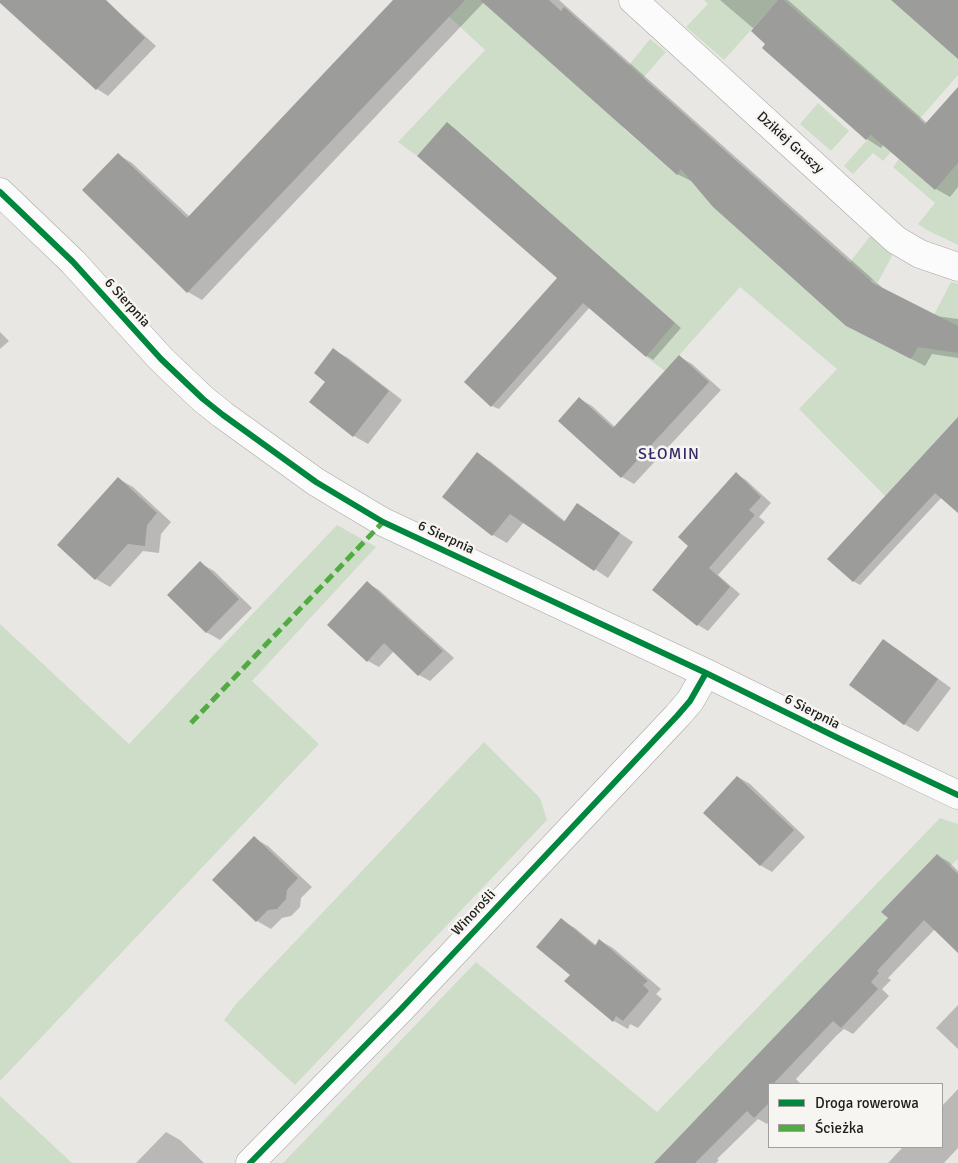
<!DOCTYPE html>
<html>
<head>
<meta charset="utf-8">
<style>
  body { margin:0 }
  #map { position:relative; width:958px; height:1163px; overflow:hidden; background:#e8e7e4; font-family:Signika,sans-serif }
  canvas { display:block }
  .legend { position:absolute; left:768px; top:1083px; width:175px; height:65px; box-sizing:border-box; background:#f7f5f1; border:1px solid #a09f9c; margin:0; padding:6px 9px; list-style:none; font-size:15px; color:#1e1e1c }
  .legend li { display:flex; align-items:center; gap:10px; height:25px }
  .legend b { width:25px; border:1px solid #a09f9c }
</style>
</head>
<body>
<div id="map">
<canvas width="958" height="1163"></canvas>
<ul class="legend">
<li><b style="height:6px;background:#00873e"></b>Droga rowerowa</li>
<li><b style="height:6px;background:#52aa43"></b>Ścieżka</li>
</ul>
</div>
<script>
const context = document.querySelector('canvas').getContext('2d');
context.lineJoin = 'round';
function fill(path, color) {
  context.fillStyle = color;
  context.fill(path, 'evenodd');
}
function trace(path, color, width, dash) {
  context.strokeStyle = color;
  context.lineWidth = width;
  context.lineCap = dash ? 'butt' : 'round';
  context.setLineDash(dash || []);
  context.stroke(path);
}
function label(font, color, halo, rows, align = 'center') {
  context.font = font + ' Signika,sans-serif';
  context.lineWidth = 5;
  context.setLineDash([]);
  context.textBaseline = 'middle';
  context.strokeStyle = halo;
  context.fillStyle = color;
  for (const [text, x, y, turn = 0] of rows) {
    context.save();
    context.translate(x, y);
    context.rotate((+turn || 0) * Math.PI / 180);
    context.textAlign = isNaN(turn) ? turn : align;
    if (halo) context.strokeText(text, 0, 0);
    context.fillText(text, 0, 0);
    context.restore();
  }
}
fill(new Path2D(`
  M 431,0 L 480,0 L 629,65 L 650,39 L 666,52 L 643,78 L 623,128 L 676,174 L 687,163 L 713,207 L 816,299 L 850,262 L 871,235 L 893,254 L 878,282 L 872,279 L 848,327 L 911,359 L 951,282 L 958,284 L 958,437 L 948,428 L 885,496 L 799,409 L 837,369 L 740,287 L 665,371 L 646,357 L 675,323 L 447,123 L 417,156 L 398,142 L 485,50 Z
  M 704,0 L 778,0 L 724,60 L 686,27 L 708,4 Z
  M 784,0 L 891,0 L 931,35 L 958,37 L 958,75 L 883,161 L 873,153 L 853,174 L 844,166 L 889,115 L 852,61 Z
  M 818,103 L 849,131 L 831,151 L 800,124 Z
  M 899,159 L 935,190 L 958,163 L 958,245 L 927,230 L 918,224 L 935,203 L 893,167 Z
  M 337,525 L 376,547 L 252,681 L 319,744 L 0,1081 L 0,624 L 129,744 Z
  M 484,742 L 540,798 L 547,820 L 295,1085 L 224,1020 L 236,1004 Z
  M 940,818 L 958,824 L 958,859 L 950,866 L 937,854 L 882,912 L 888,919 L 654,1163 L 283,1163 L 476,962 L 657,1112 Z
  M 0,1096 L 72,1163 L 0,1163 Z`), '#ceddc8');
fill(new Path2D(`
  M 0,0 L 105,0 L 156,46 L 108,96 L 97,89 Z
  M 394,0 L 559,0 L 885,290 L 936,316 L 958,319 L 958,358 L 932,354 L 925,366 L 861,333 L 692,180 L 691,181 L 677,174 L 484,2 L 202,300 L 188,292 L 84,190 L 119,155 L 132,163 L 190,217 Z
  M 720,0 L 788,0 L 927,123 L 958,88 L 958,187 L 950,197 L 936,189 L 884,144 L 881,148 L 867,139 L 764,48 L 767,44 L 754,29 Z
  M 447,124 L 454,128 L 681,328 L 653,360 L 647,356 L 590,307 L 499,409 L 492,406 L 558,278 Z
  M 0,332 L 9,341 L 0,349 Z
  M 334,350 L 348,358 L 402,400 L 368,444 L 354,436 L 327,381 Z
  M 680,357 L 692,364 L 721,390 L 634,484 L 622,477 L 559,421 L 580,399 L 592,406 L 615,427 Z
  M 958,436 L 958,512 L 942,497 L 860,585 L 853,581 Z
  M 477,454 L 491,462 L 566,522 L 578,505 L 633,542 L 608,578 L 524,522 L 507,543 L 493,535 L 444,497 Z
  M 736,474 L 746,480 L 771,503 L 759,517 L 765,522 L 718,575 L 740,594 L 708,631 L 698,625 L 654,590 L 690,546 Z
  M 119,479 L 133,487 L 171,522 L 161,534 L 159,553 L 143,551 L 110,587 L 96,579 L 59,545 Z
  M 200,563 L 214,571 L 252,608 L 220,640 L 206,632 Z
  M 367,583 L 379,590 L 454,658 L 430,681 L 419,675 L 394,651 L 379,667 L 368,661 Z
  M 883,641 L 897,649 L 951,688 L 918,732 L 904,724 Z
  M 738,777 L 750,784 L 805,837 L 772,872 L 760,865 Z
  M 254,838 L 268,846 L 312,887 L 301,898 L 300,907 L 291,916 L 282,918 L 271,929 L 257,921 Z
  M 937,855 L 949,862 L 958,871 L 958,951 L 935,929 L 888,978 L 891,980 L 882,989 L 889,996 L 853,1034 L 844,1029 L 836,1036 L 796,1079 L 801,1084 L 769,1084 L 769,1122 L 767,1124 L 758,1119 L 717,1159 L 719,1160 L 716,1163 L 656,1163 L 890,918 Z
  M 561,920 L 575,928 L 597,946 L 599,940 L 613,948 L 661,989 L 656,994 L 662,999 L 638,1028 L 630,1024 L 628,1029 L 614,1021 L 566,980 L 571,975 Z
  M 958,1005 L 958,1049 L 936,1028 Z
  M 958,1089 L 958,1148 L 944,1163 L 888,1163 L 903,1147 L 942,1147 L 942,1106 Z
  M 166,1132 L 180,1140 L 204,1163 L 136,1163 Z`), '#0003');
fill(new Path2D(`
  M 0,0 L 106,0 L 145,38 L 96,90 L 0,3 Z
  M 393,0 L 465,0 L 187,293 L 82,190 L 118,153 L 187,218 Z
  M 480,0 L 549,0 L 561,11 L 564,7 L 873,283 L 958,326 L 958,353 L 918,347 L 911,359 L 846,326 L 713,207 L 681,169 L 677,175 Z
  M 778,0 L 784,0 L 925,124 L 958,87 L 958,163 L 935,190 L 871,135 L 866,140 L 762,48 L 765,44 L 751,31 Z
  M 891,0 L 958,0 L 958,59 Z
  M 447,122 L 675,323 L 646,357 L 583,303 L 491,407 L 464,382 L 557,278 L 417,156 Z
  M 333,348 L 389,391 L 353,437 L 309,402 L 325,382 L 314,373 Z
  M 679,355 L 709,382 L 621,478 L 558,421 L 579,397 L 613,428 Z
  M 958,417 L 958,513 L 935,493 L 853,582 L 827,559 Z
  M 477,452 L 564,522 L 577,503 L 620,533 L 594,571 L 510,514 L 492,536 L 442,497 Z
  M 736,472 L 761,497 L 749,510 L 755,515 L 709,568 L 730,587 L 697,626 L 652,590 L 688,546 L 678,537 Z
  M 118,477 L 157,513 L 147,525 L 145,546 L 128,544 L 95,580 L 57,545 Z
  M 200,561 L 239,599 L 206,633 L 167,595 Z
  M 367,581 L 443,651 L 418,676 L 384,643 L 367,662 L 327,625 Z
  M 883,639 L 938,679 L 904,725 L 849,685 Z
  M 737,776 L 794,830 L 760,866 L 703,813 Z
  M 254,836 L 298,878 L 287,890 L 286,899 L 277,909 L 268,910 L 256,922 L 212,880 Z
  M 937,854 L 958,874 L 958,953 L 924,920 L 877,971 L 879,973 L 871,982 L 878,989 L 860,1008 L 841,1028 L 833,1021 L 773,1084 L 769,1084 L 769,1103 L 754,1118 L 747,1111 L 695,1163 L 654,1163 L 888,918 L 881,912 Z
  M 561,918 L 595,946 L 599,939 L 648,981 L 643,985 L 649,991 L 623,1021 L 616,1016 L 613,1022 L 564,981 L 570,975 L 536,947 Z`), '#9c9c9a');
const street = new Path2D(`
  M 633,0 L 896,240 L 920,254 L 958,267
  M 0,192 L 73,262 L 161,359 L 203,399 L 223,415 L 316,482 L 383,522 L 706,673 L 838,738 L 958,795
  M 250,1163 L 401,1009 L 677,716 L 690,701 L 706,673`);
trace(street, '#a7a7a5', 29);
trace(street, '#fcfbfb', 28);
trace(new Path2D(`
  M 191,723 L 383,522`), '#52aa43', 5, [10, 5]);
trace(new Path2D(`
  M 0,192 L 73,262 L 161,359 L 203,399 L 223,415 L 316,482 L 383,522 L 706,673 L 838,738 L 958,795
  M 250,1163 L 401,1009 L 677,716 L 690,701 L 706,673`), '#00873e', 6);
label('14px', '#1e1e1c', '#f7f5f1', [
  ["Dzikiej Gruszy",790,143,42],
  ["6 Sierpnia",127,303,48],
  ["6 Sierpnia",446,538,25],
  ["6 Sierpnia",812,712,27],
  ["Winorośli",474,913,-47]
]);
context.letterSpacing = '1px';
label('16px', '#332b66', '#f7f5f1', [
  ["SŁOMIN",669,455]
]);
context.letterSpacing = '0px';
</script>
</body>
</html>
